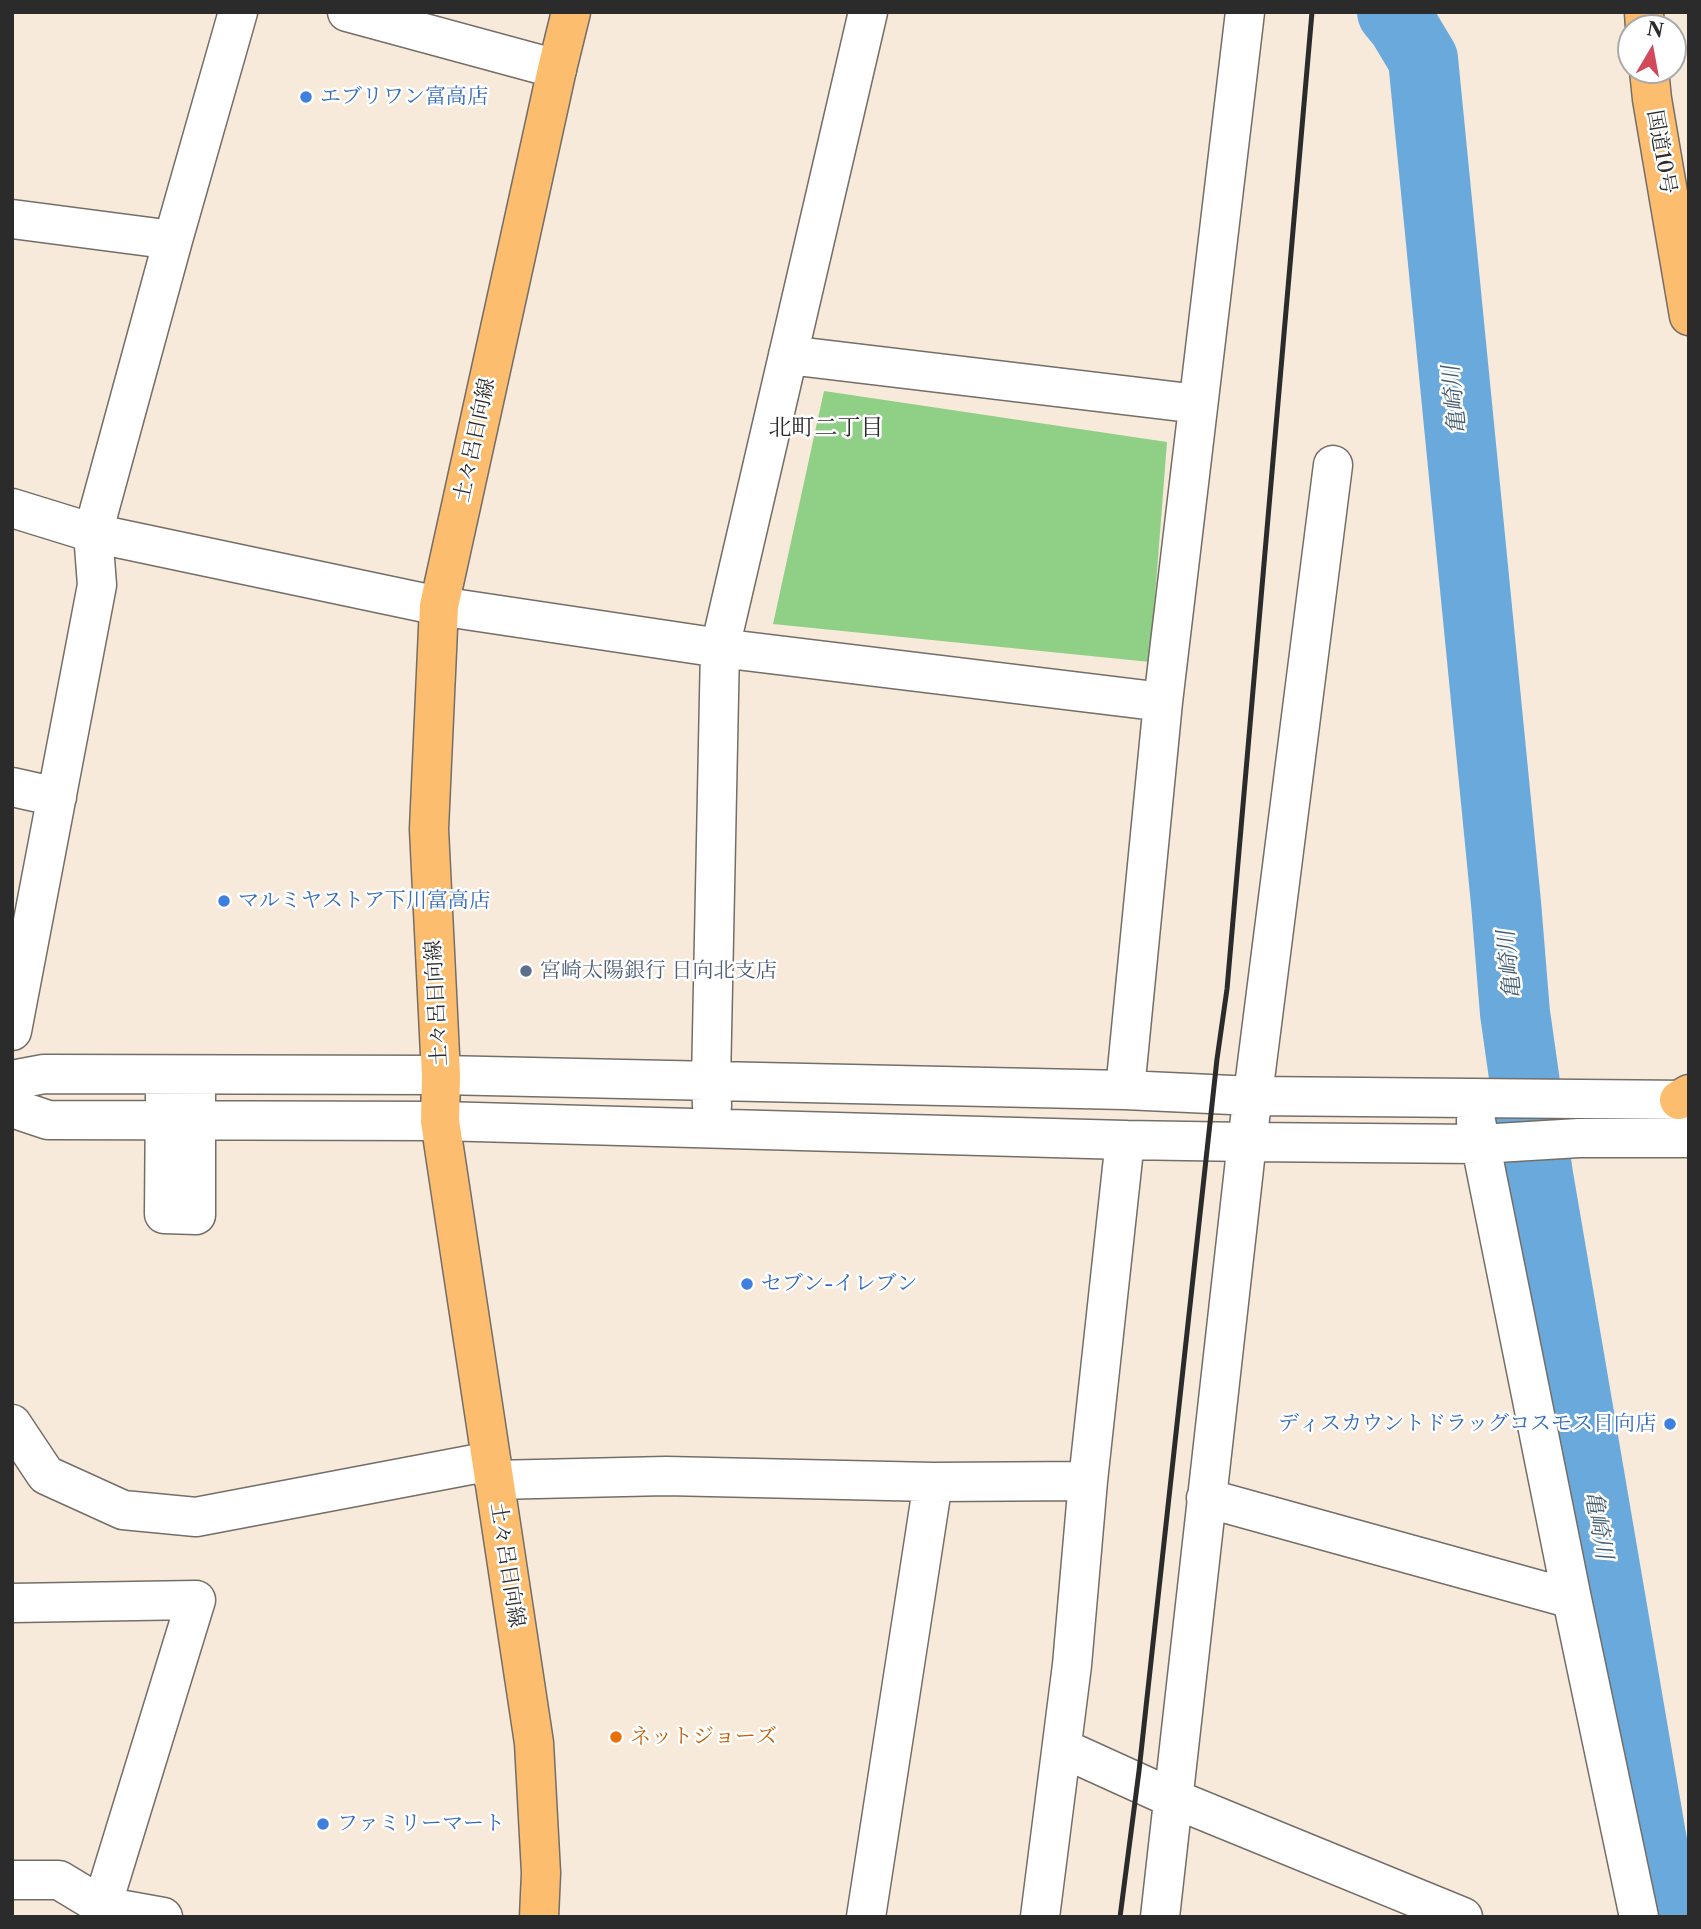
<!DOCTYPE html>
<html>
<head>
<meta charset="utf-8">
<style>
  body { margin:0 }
  #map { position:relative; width:1701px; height:1929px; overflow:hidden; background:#f8eada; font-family:"Libre Caslon Text",serif }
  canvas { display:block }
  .frame { position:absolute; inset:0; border:14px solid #2b2b2b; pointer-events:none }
  .north { position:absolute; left:1617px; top:14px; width:70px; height:70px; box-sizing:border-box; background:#fff; border:2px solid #aaa; border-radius:50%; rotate:10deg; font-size:19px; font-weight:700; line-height:28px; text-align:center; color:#2b2b2b }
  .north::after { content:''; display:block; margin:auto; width:24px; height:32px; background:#d1495b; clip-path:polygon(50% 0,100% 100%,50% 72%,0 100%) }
</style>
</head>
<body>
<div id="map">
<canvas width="1701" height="1929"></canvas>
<div class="frame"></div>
<div class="north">N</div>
</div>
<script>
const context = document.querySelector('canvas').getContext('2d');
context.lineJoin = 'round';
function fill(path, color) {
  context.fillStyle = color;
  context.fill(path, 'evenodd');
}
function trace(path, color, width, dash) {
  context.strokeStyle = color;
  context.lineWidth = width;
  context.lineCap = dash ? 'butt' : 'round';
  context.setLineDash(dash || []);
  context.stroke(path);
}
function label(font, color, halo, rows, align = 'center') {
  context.font = font + ' "Libre Caslon Text","Noto Serif JP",serif';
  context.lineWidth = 5;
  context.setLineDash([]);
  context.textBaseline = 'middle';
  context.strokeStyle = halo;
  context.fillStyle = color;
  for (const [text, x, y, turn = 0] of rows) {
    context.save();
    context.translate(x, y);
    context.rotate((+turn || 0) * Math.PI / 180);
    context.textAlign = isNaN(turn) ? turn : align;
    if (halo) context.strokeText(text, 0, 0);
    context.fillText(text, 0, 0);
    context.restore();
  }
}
fill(new Path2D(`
  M 824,391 L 1167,442 L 1150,662 L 773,624 Z`), '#8fcf86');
trace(new Path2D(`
  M 1392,12 L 1402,24 L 1423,59 L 1506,903 L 1515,1013 L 1538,1175 L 1659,1883 L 1669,1917`), '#69a9dc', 70);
const minor = new Path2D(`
  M 347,12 L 557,69
  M 12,219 L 173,240
  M 788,355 L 1198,404
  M 12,508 L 93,533 L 439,606 L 720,648 L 1163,702
  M 12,787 L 57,797
  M 12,1031 L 97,585 L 93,533 L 173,240 L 238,12
  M 12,1080 L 44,1074 L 441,1075 L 1125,1090 L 1253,1096 L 1689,1100
  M 1125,1090 L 1163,702 L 1245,12
  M 165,1094 L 164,1214 L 196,1215 L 196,1094
  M 712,1106 L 711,1082 L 720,648 L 868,12
  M 12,1108 L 48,1120 L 440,1121 L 1125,1140 L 1247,1142 L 1480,1144 L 1579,1138 L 1689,1138
  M 1476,1121 L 1572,1599 L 1639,1917
  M 12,1424 L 46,1475 L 123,1510 L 196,1517 L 491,1461
  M 494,1480 L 666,1476 L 933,1482 L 1088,1481
  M 1206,1498 L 1572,1599
  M 12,1603 L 196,1600 L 102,1906
  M 1062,1748 L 1172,1798 L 1463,1917
  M 12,1880 L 59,1880 L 102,1906 L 163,1917
  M 866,1917 L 933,1482
  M 1040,1917 L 1072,1665 L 1088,1481 L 1125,1140
  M 1160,1917 L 1247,1142 L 1333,465`);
const major = new Path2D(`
  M 539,1917 L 541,1873 L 534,1743 L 440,1121 L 441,1075 L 429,829 L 439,606 L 557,69 L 571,12`);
const highway = new Path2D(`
  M 1644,12 L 1645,28
  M 1649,70 L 1652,99 L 1689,316
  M 1679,1100 L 1689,1094`);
trace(minor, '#736e68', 41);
trace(major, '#736e68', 41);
trace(highway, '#736e68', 41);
trace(minor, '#fff', 38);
trace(major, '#fcbd6f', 38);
trace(highway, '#fcbd6f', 38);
trace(new Path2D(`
  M 1120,1917 L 1139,1771 L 1217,1059 L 1227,989 L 1312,12`), '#2b2b2b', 5);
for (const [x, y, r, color] of [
  [306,97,7,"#3f7fe0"],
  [224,901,7,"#3f7fe0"],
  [526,971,7,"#5c6f8a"],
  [747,1284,7,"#3f7fe0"],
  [1670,1424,7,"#3f7fe0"],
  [616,1737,7,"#e8710a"],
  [323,1824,7,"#3f7fe0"]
]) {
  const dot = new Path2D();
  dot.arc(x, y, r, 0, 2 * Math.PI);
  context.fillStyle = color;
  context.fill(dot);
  trace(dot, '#fff', 2.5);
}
label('21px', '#366cbe', '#fff', [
  ["エブリワン富高店",320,97],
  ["マルミヤストア下川富高店",238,901],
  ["セブン-イレブン",761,1284],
  ["ディスカウントドラッグコスモス日向店",1656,1424,"right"],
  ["ファミリーマート",337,1824]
], 'left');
label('21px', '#2b2b2b', '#fff', [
  ["国道10号",1661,152,80],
  ["土々呂日向線",475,440,-78],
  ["土々呂日向線",437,1003,-93],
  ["土々呂日向線",507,1565,81]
]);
label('21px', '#4e5e75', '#fff', [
  ["宮崎太陽銀行 日向北支店",540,971]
], 'left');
label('21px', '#c56008', '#fff', [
  ["ネットジョーズ",630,1737]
], 'left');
label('italic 23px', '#445d72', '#fff', [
  ["亀崎川",1455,400,-96],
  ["亀崎川",1510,965,-96],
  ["亀崎川",1598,1525,80]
]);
label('23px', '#2b2b2b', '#fff', [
  ["北町二丁目",826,428]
]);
</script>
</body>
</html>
